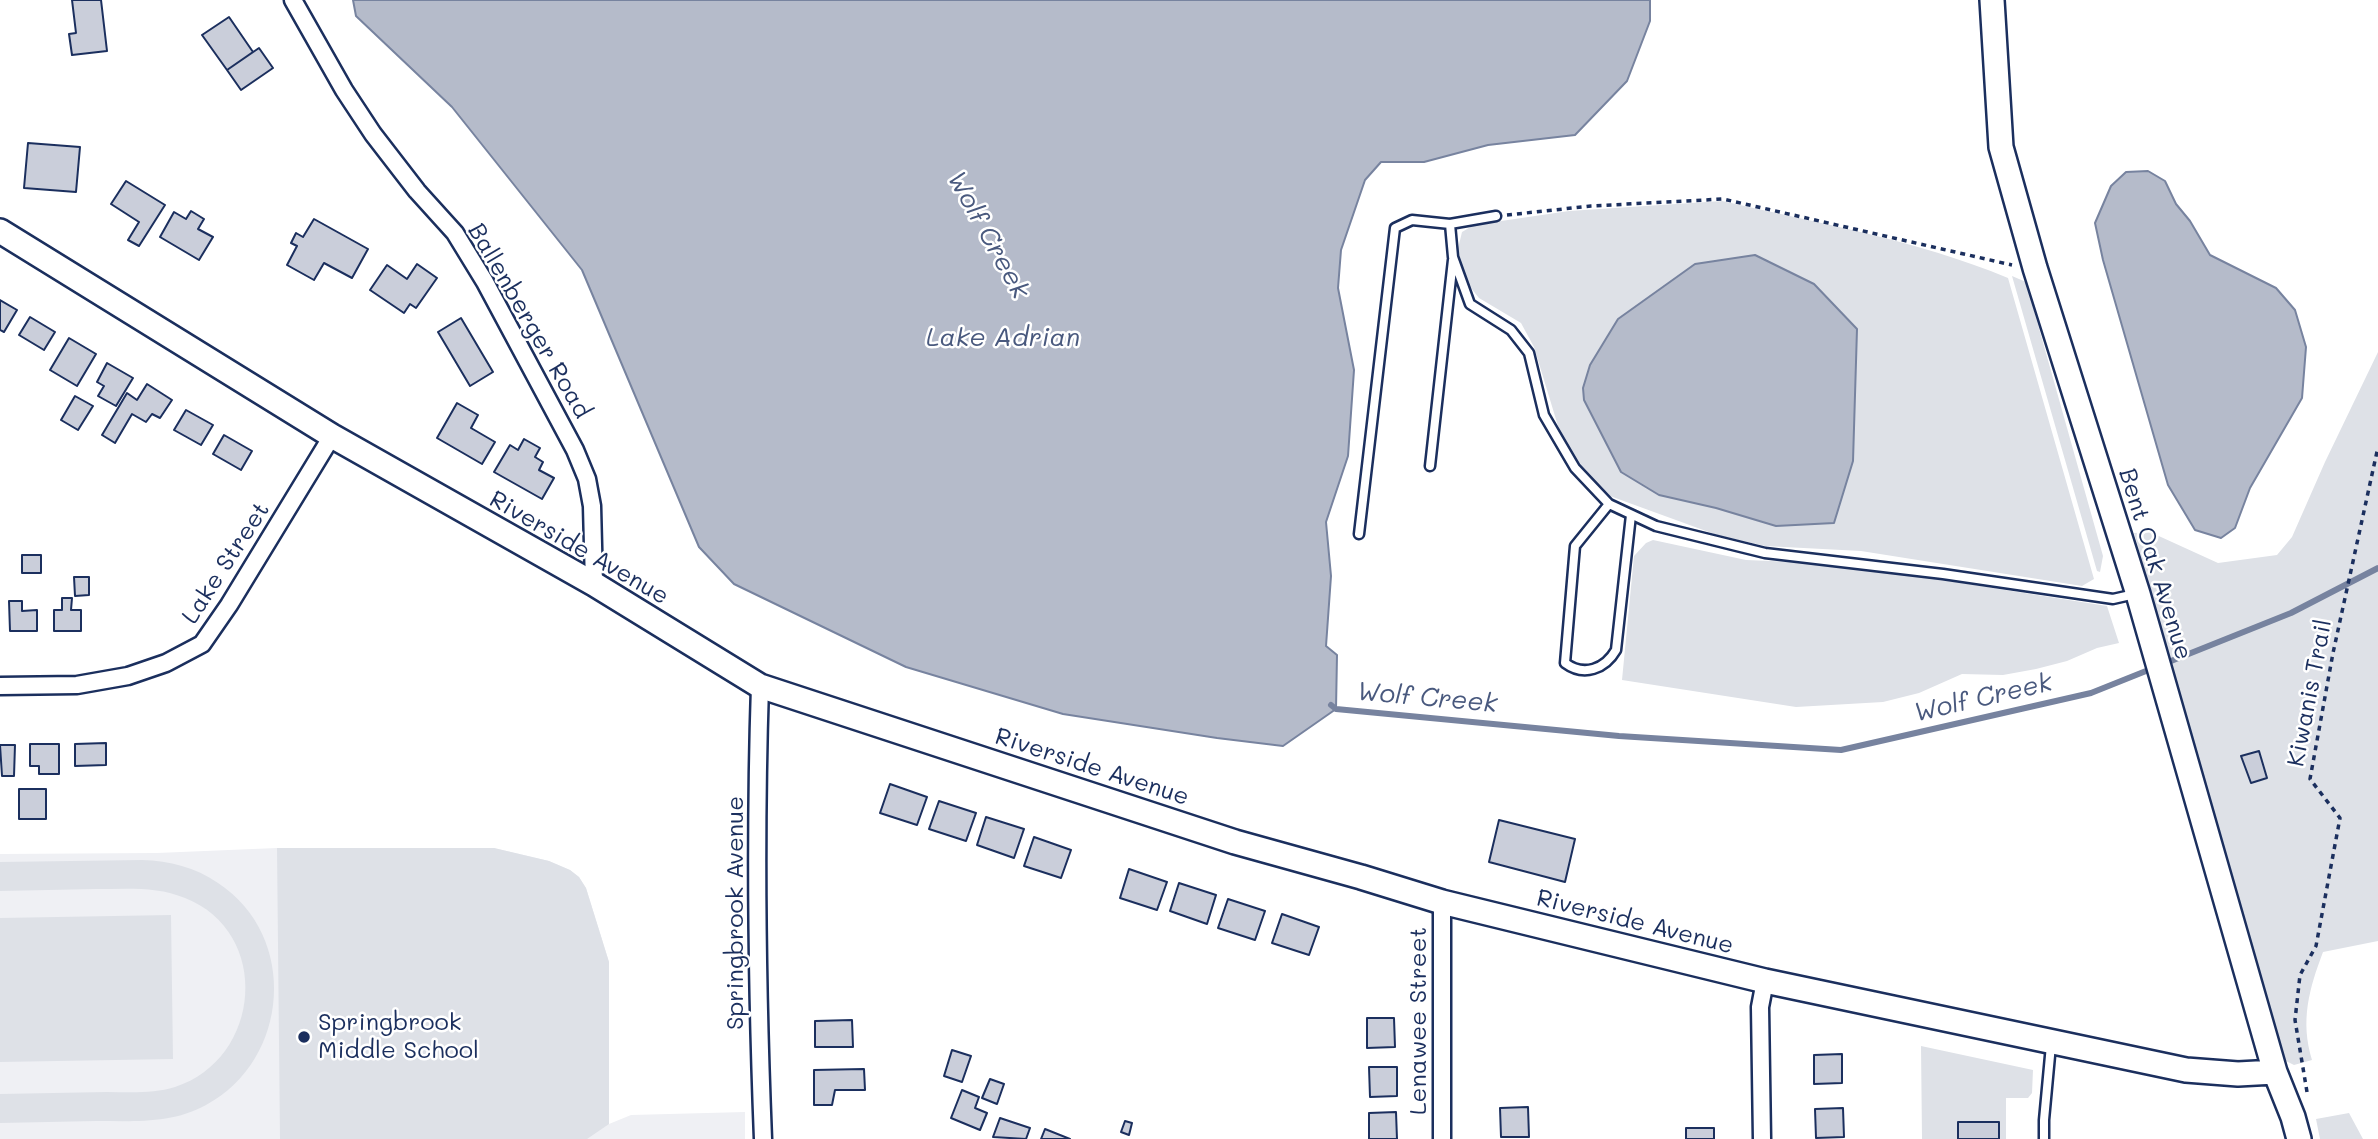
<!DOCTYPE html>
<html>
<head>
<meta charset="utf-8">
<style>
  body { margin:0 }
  canvas { display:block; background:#fff }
</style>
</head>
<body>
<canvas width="2378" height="1139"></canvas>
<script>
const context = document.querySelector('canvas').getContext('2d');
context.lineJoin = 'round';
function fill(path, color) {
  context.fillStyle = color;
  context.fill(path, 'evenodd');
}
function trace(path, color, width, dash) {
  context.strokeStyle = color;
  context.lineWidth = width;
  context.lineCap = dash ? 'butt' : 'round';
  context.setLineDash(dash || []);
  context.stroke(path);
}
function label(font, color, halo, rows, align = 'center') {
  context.font = font + ' Mali,sans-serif';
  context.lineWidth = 5;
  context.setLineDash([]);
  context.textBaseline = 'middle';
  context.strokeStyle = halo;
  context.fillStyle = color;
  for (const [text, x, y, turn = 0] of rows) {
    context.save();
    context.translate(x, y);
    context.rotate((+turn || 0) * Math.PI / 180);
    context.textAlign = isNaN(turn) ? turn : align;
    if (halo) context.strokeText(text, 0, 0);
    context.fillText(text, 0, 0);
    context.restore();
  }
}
fill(new Path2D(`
  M 277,848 L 494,848 L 549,861 L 570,870 L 579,877 L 586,888 L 609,962 L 609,1124 L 631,1115 L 745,1112 L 745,1139 L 0,1139 L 0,854 L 157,853 Z`), '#eff0f4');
fill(new Path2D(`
  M 1722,201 C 1818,223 1917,240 2008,278 L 2094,579 L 2082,586 L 1861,551 L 1765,546 L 1717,535 L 1610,496 L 1587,476 L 1570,453 L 1558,426 L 1534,347 L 1521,323 L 1479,298 L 1467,283 L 1457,253 L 1462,232 L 1474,225 L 1569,211 ZM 1695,264 L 1716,508 L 1659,495 L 1621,472 L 1584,400 L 1618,319 Z
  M 2012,276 L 2026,282 L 2103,556 L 2100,572 L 2097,571 Z
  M 2378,352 L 2378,941 L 2323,952 C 2309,989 2300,1021 2312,1060 L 2294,1065 L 2284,1060 L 2134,533 L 2150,532 L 2218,563 L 2277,555 L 2292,537 L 2325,462 Z
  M 1653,540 L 1746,560 L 1818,563 L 1891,572 L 2107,606 L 2119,643 L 2097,648 L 2067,661 L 2036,669 L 2003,675 L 1962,674 L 1919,693 L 1883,702 L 1796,707 L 1622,680 L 1634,556 L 1646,543 Z
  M 277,848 L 494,848 L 549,861 L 570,870 L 579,877 L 586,888 L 609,962 L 609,1124 L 587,1139 L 280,1139 Z
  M 142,860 C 170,861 195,867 218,883 C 299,936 290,1060 206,1105 C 172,1124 134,1121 96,1121 C 64,1122 32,1122 0,1123 L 0,1094 C 36,1093 71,1093 107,1092 C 129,1092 153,1094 175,1087 C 262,1059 272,932 185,898 C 157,886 126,889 96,889 C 64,890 32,890 0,891 L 0,862 Z
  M 171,915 L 173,1059 L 0,1062 L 0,918 Z
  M 1921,1046 L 2033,1070 L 2032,1093 L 2028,1098 L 2006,1098 L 2006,1139 L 1999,1139 L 1999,1122 L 1958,1122 L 1958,1139 L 1922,1139 Z
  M 2349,1113 L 2363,1139 L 2320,1139 L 2316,1119 Z`), '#dee1e7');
const water = new Path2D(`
  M 353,0 L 1650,0 L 1650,21 L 1627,81 L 1575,135 L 1488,145 L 1424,162 L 1381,162 L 1365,180 L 1341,250 L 1338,288 L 1354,370 L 1348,456 L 1326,522 L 1331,576 L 1326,646 L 1337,655 L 1336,709 L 1283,746 L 1217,738 L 1063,714 L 906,667 L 734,584 L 699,547 L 582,270 L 452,107 L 356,16 Z
  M 2148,171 L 2165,181 L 2176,204 L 2190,221 L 2210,255 L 2276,288 L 2295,310 L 2306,347 L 2302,398 L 2250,488 L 2235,528 L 2221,538 L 2195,530 L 2168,485 L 2103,260 L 2095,223 L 2111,186 L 2126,172 Z
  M 1755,255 L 1814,284 L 1857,329 L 1853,461 L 1834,523 L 1776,526 L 1716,508 L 1659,495 L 1621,472 L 1584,400 L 1583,388 L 1590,365 L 1618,319 L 1695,264 Z`);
fill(water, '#b5bbca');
trace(water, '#77839f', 2);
trace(new Path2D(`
  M 1331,705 L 1336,709 L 1619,736 L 1841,750 L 2091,693 L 2291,613 L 2378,568`), '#77839f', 6);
const building = new Path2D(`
  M 72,0 L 101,0 L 107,51 L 72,55 L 69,34 L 76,33 Z
  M 229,17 L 253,52 L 227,70 L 202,35 Z
  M 259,48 L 273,68 L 241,90 L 227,70 Z
  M 28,143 L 80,147 L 76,192 L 24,188 Z
  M 126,181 L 165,205 L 139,246 L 128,240 L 139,222 L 111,204 Z
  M 191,211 L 204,219 L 198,229 L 213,237 L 199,260 L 160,237 L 174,212 L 186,219 Z
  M 314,219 L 368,249 L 352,278 L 324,263 L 314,280 L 287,265 L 297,246 L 291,243 L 296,233 L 303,237 Z
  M 417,264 L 437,278 L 416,308 L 410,304 L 404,313 L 370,290 L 387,265 L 407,279 Z
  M 0,300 L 17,310 L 4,332 L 0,330 Z
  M 30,317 L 55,332 L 44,350 L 19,335 Z
  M 461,318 L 493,372 L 470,386 L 438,332 Z
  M 69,338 L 96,354 L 77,386 L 50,370 Z
  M 107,363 L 133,378 L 116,406 L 98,396 L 104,386 L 97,382 Z
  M 147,384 L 172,400 L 160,418 L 152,414 L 146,422 L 132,414 L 115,443 L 102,435 L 127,393 L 137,400 Z
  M 75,396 L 93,406 L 78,430 L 61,420 Z
  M 457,403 L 478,415 L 471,428 L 495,442 L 482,464 L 437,438 Z
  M 186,410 L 213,425 L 201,445 L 174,430 Z
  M 224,435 L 252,451 L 241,470 L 213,454 Z
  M 524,439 L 540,448 L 535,457 L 543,462 L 539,470 L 554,478 L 542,499 L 494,472 L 510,445 L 518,450 Z
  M 22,555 L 41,555 L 41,573 L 22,573 Z
  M 74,577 L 89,577 L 89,595 L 75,596 Z
  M 62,598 L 72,598 L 71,610 L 81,610 L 81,631 L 54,631 L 54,610 L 62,610 Z
  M 9,601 L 22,601 L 22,611 L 37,610 L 37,631 L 10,631 Z
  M 106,743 L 106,765 L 75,766 L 75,744 Z
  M 30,744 L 59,744 L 59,774 L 39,774 L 39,766 L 30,766 Z
  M 0,745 L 15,745 L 14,776 L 2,776 Z
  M 2259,751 L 2267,778 L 2251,783 L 2241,756 Z
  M 890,784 L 927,797 L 917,825 L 880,813 Z
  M 19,789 L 46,789 L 46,819 L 19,819 Z
  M 939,801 L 976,813 L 966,841 L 929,829 Z
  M 986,817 L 1024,829 L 1014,858 L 977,845 Z
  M 1499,820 L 1575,839 L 1565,882 L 1489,862 Z
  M 1034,837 L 1071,850 L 1061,878 L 1024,866 Z
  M 1129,869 L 1167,882 L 1157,910 L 1120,898 Z
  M 1179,883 L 1216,895 L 1207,924 L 1170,911 Z
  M 1228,899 L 1265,911 L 1255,940 L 1218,928 Z
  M 1282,914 L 1319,927 L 1309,955 L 1272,943 Z
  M 1367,1018 L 1394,1018 L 1395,1047 L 1367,1048 Z
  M 852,1020 L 853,1047 L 815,1047 L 815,1021 Z
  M 952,1050 L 971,1056 L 962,1082 L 944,1076 Z
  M 1842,1054 L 1842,1083 L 1814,1084 L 1814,1055 Z
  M 1369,1067 L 1397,1067 L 1397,1096 L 1370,1097 Z
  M 864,1069 L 865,1090 L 835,1090 L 832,1105 L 814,1105 L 814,1070 Z
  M 990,1079 L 1004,1084 L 997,1104 L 982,1098 Z
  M 962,1090 L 979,1097 L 975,1108 L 987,1113 L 980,1130 L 951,1118 Z
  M 1528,1107 L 1529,1137 L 1501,1137 L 1500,1108 Z
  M 1843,1108 L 1844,1137 L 1816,1138 L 1815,1109 Z
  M 1396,1112 L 1397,1139 L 1369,1139 L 1369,1113 Z
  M 1000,1118 L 1030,1128 L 1026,1139 L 993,1137 Z
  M 1125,1121 L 1132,1123 L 1129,1135 L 1121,1132 Z
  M 1958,1122 L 1999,1122 L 1999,1139 L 1958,1139 Z
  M 1686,1128 L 1714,1128 L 1714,1139 L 1686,1139 Z
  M 1045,1129 L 1070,1139 L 1041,1139 Z`);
fill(building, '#caceda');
trace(building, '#1b2f5e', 2);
const lane = new Path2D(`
  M 1450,224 L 1453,257 L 1470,304 L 1511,330 L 1529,353 L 1544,415 L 1575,468 L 1609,504 L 1656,526 L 1765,553 L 1943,574 L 2113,599 L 2135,594
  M 1430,466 L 1453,260
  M 1609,504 L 1575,546 L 1565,663 C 1584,677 1605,669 1616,650 L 1631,515
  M 1359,534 L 1395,228 L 1412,220 L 1450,224 L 1496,216
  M 2044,1139 L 2044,1120 L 2051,1045`);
const street = new Path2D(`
  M 293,0 L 344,90 L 373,134 L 417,191 L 455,233 L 485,282 L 575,450 L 587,479 L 592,506 L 594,584
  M 0,686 L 77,685 L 128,676 L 166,663 L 202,644 L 229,605 L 332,436
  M 760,686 C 755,837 757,988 763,1139
  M 1442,1139 L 1442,902
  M 1762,1139 L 1760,1007 L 1765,981`);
const secondary = new Path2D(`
  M 1992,0 L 2001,147 L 2035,268 L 2138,594 L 2275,1072 L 2293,1117 L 2299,1139
  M 0,231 L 332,436 L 594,584 L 760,686 L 1235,842 L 1361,877 L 1442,902 L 1765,981 L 2186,1070 L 2238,1074 L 2275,1072`);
trace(lane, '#1b2f5e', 13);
trace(street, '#1b2f5e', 21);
trace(secondary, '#1b2f5e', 28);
trace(new Path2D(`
  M 1507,215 L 1591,206 L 1723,199 L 2012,265
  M 2307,1092 L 2295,1020 L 2300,975 L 2316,946 L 2340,818 L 2310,779 L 2333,653 L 2378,447`), '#1b2f5e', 3.5, [5, 5]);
trace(lane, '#fff', 8);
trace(street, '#fff', 16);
trace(secondary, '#fff', 23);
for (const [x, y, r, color] of [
  [304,1037,7,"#1b2f5e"]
]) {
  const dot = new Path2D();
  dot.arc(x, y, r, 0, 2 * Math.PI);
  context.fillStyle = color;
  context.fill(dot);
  trace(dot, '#fff', 2.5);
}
label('24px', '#1b2f5e', '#fff', [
  ["Ballenberger Road",529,321,60],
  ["Riverside Avenue",579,548,30],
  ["Lake Street",226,563,-57],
  ["Bent Oak Avenue",2155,564,73],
  ["Kiwanis Trail",2310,693,-79],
  ["Riverside Avenue",1092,767,18],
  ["Springbrook Avenue",736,913,-90],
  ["Riverside Avenue",1635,922,14],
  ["Lenawee Street",1419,1021,-90]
]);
label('24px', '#1b2f5e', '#fff', [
  ["Springbrook",318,1023],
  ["Middle School",318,1051]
], 'left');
label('italic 26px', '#49597e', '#fff', [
  ["Wolf Creek",988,235,61],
  ["Lake Adrian",1003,338],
  ["Wolf Creek",1427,698,5],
  ["Wolf Creek",1983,698,-13]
]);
</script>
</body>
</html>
